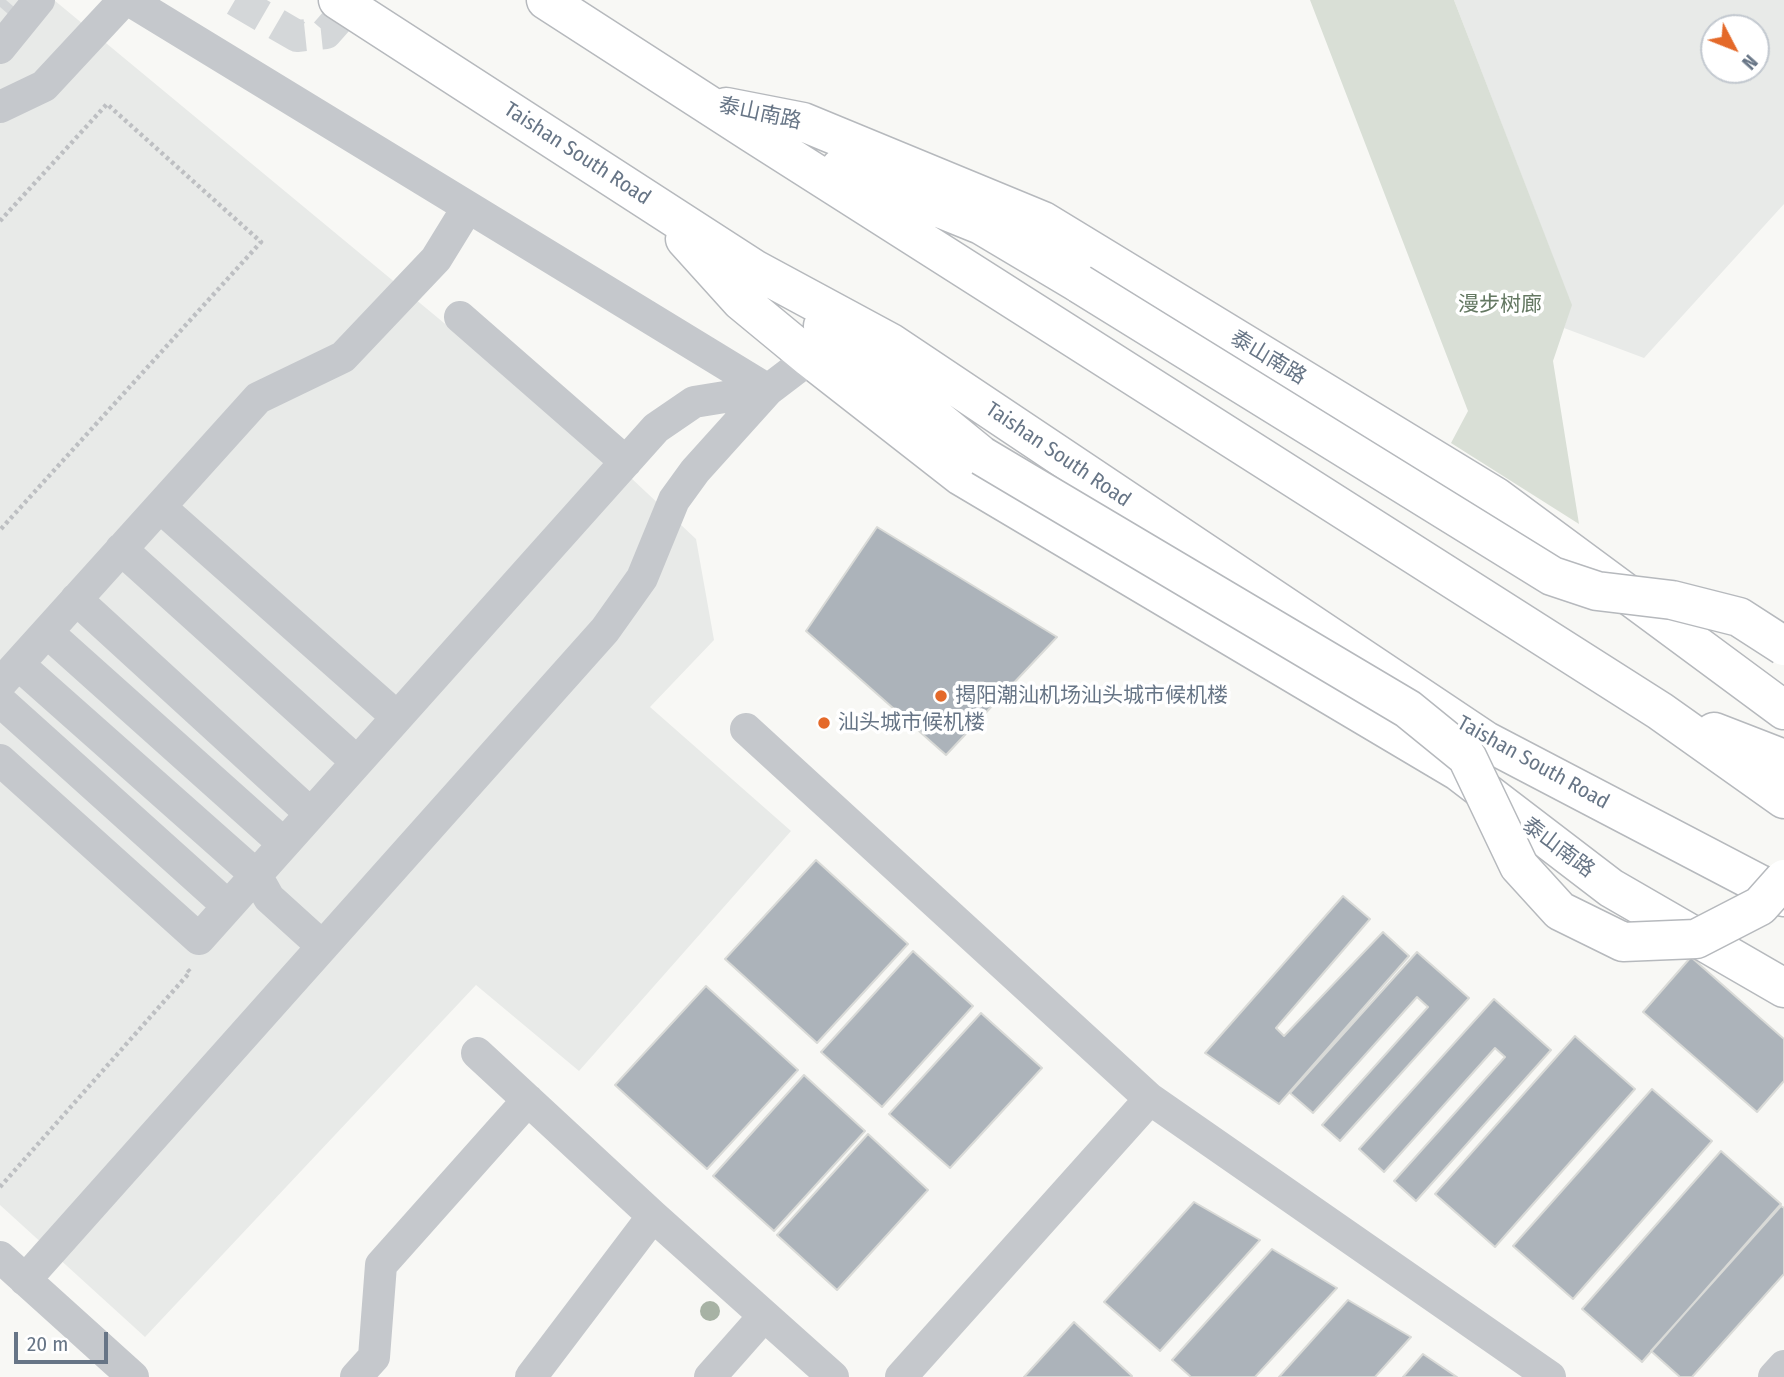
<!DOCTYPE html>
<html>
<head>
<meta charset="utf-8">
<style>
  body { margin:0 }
  #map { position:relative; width:1784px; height:1377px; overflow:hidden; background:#f8f8f5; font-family:"Fira Sans Condensed",sans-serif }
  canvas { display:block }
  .north { position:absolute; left:1700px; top:14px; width:70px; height:70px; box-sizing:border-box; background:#fff; border:2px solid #c2c8cf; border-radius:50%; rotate:132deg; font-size:19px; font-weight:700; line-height:28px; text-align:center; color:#677586 }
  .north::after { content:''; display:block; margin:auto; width:24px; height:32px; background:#e46929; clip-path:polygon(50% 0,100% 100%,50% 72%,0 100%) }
  .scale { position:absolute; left:14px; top:1332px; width:94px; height:32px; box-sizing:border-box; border:4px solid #677586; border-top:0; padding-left:9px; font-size:21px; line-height:24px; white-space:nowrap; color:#677586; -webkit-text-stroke:5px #fff; paint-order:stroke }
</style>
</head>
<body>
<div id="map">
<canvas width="1784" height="1377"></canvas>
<div class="north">N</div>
<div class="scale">20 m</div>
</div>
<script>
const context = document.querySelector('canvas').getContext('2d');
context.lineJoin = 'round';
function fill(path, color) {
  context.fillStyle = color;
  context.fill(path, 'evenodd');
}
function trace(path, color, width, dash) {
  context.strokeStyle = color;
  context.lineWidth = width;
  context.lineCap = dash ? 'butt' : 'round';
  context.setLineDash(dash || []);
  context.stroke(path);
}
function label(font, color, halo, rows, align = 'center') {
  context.font = font + ' "Fira Sans Condensed","Noto Sans SC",sans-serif';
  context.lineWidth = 7;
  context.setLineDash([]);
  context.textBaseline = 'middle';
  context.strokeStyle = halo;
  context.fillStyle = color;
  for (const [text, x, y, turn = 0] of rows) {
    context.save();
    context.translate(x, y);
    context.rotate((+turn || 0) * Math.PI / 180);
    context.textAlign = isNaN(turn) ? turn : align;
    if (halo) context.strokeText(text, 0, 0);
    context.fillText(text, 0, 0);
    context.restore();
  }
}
fill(new Path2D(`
  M 0,0 L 54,0 L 630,477 L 696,539 L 714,640 L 650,707 L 791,831 L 579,1071 L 476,985 L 145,1337 L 0,1205 Z
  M 1454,0 L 1784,0 L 1784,204 L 1644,358 L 1564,328 L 1571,304 ZM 1714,28 L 1756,28 L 1756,70 L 1714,70 Z`), '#e8eae8');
fill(new Path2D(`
  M 1310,0 L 1454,0 L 1572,305 L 1553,361 L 1579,524 L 1451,443 L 1468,411 Z`), '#d9dfd6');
const building = new Path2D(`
  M 877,527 L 1057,637 L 946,755 L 806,631 Z
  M 816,860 L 908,944 L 817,1043 L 725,959 Z
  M 1343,896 L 1370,919 L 1276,1028 L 1284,1036 L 1383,932 L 1409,956 L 1279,1104 L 1205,1053 Z
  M 913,951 L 973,1006 L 882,1107 L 821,1052 Z
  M 1417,952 L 1469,998 L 1340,1141 L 1322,1125 L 1428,1007 L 1417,997 L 1313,1113 L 1290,1093 Z
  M 1691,957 L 1784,1039 L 1784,1081 L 1757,1112 L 1643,1012 Z
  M 706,986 L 798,1070 L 707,1169 L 615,1085 Z
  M 1494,999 L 1551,1050 L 1416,1201 L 1394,1181 L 1505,1057 L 1495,1048 L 1384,1172 L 1359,1149 Z
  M 981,1013 L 1042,1068 L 950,1168 L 889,1114 Z
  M 1575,1036 L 1635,1089 L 1495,1247 L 1435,1194 Z
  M 804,1075 L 865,1131 L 774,1231 L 713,1176 Z
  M 1652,1089 L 1712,1141 L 1573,1299 L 1513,1246 Z
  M 868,1134 L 928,1190 L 837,1290 L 777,1235 Z
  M 1721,1151 L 1781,1204 L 1642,1362 L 1582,1309 Z
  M 1194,1202 L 1260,1240 L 1160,1351 L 1104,1302 Z
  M 1781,1206 L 1784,1208 L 1784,1274 L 1692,1377 L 1680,1377 L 1651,1351 Z
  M 1272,1249 L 1337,1288 L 1255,1377 L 1191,1377 L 1172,1360 Z
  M 1348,1300 L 1411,1337 L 1375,1377 L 1279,1377 Z
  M 1074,1322 L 1132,1376 L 1131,1377 L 1024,1377 Z
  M 1423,1354 L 1457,1377 L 1403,1377 Z`);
fill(building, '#acb3ba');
trace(building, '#d9dad7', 2);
trace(new Path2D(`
  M 235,0 L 297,36 L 326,33 L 355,0
  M 0,7 L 6,0`), '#d4d7d9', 32, [32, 16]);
const highway = new Path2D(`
  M 338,0 L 754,269 L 891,343 L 1486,741 L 1784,897
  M 546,0 L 752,133 L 1660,711 L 1784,799
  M 726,107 L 803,122 L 1043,221 L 1496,497 L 1784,710
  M 840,168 L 981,225 L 1080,284
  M 685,239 L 741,301 L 810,358 L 961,476 L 1458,771 L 1611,888 L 1784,988
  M 823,326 L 982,456
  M 1714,732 L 1784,759`);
trace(highway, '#b6b9bd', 41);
trace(new Path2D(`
  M 0,221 L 107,104 L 261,242 L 0,530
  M 0,1187 L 190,972 L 186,968`), '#bdbfc2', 4.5, [3.5, 3.5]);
trace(new Path2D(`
  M 129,0 L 768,390
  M 0,48 L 39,0
  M 0,107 L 44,86 L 124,0
  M 460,317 L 626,462
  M 160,507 L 397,717
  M 121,549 L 357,762
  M 76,599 L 311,814
  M 47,632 L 284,844
  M 18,664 L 256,875 L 269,898 L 322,946
  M 0,684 L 258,398 L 343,357 L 436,259 L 468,207
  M 0,701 L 228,906
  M 746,729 L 1150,1099 L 1550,1377
  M 0,760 L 199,939 L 656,428 L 694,402 L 768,390
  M 477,1053 L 653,1216 L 833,1377
  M 0,1257 L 133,1377
  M 25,1280 L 605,630 L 642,578 L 674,500 L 695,471 L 768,390 L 810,358 L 829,350
  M 356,1377 L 374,1357 L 381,1265 L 528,1100
  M 531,1377 L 653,1216
  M 710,1377 L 764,1316
  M 901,1377 L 1150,1099
  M 1774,1377 L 1784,1366`), '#c5c8cc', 32);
trace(highway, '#fff', 38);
const highwayBridge = new Path2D(`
  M 1080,284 L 1552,576 L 1597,591 L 1672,600 L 1739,617 L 1784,646
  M 982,456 L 1408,709 L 1467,757 L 1519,866 L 1560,911 L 1623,942 L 1696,939 L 1760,906 L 1784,879`);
trace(highwayBridge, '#b6b9bd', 41, []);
trace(highwayBridge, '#fff', 38);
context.fillStyle = '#a7b2a4';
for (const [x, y] of [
  [710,1311]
]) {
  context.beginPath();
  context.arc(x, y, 10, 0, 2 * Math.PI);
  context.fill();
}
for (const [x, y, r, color] of [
  [941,696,7,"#e46929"],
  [824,723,7,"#e46929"]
]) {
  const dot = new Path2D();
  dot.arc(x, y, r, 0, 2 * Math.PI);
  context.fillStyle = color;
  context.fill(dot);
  trace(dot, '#fff', 2.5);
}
label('21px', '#677586', '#fff', [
  ["泰山南路",760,114,12],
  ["Taishan South Road",577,154,33],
  ["泰山南路",1268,358,31],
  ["Taishan South Road",1058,455,34],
  ["Taishan South Road",1533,763,29],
  ["泰山南路",1558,848,37]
]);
label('21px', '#647862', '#fff', [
  ["漫步树廊",1500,305]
]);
label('21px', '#677586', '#fff', [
  ["揭阳潮汕机场汕头城市候机楼",955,696],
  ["汕头城市候机楼",838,723]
], 'left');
</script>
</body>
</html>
